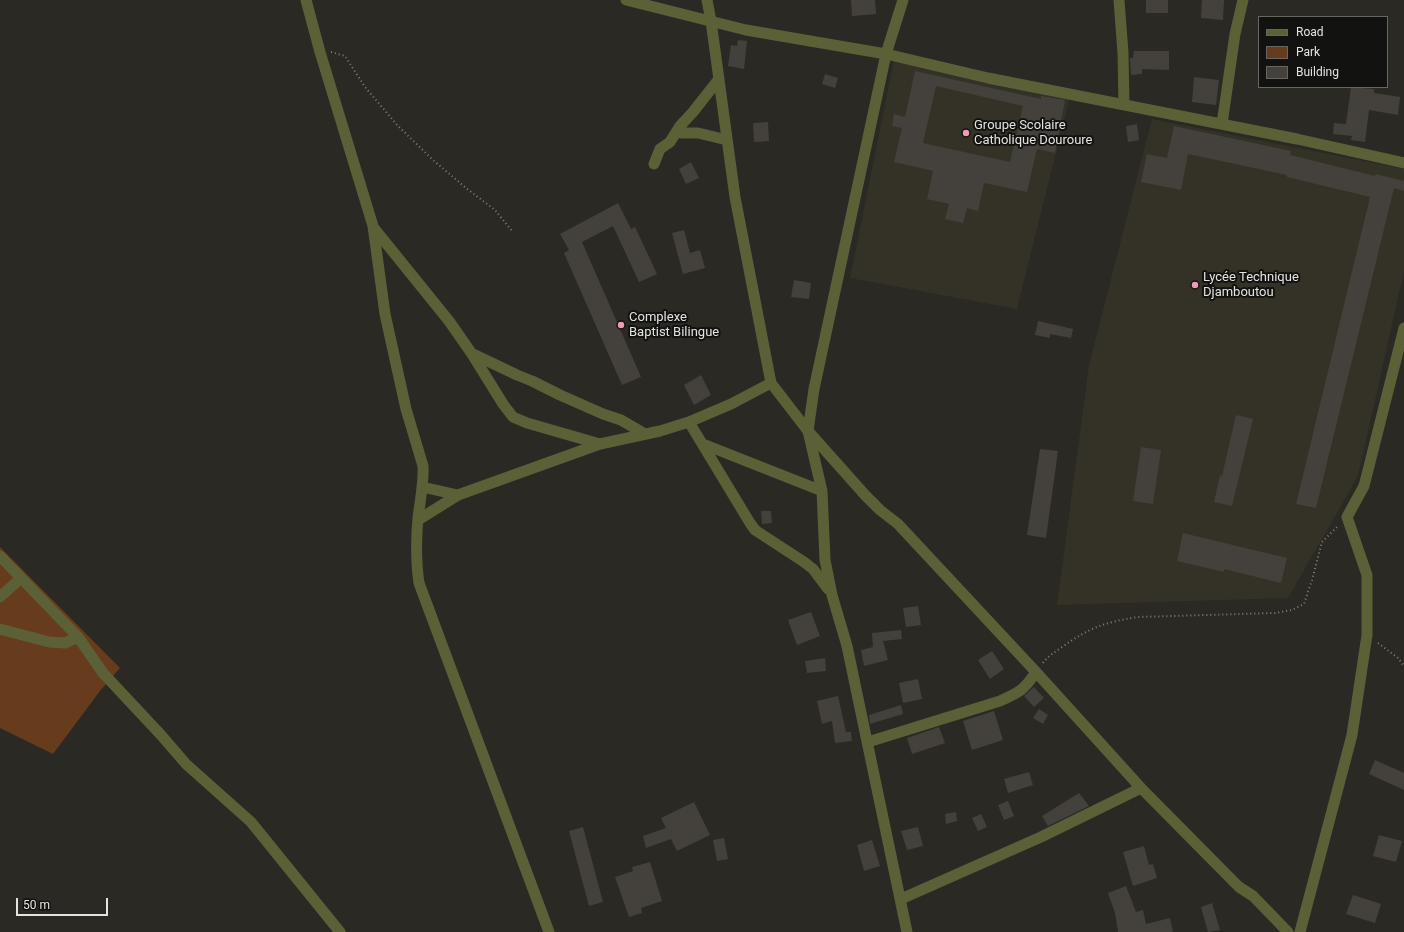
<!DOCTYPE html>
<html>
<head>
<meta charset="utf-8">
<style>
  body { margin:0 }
  #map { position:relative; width:1404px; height:932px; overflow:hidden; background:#2a2924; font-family:Roboto,sans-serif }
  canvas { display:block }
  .legend { position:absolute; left:1258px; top:16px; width:130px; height:72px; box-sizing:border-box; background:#121210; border:1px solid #666663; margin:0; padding:5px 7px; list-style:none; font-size:12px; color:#e4e3e0 }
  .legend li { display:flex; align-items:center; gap:8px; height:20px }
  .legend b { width:20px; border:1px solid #666663 }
  .scale { position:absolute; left:16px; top:898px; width:92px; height:18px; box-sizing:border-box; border:2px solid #e4e3e0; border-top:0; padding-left:5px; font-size:12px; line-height:14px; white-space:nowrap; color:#e4e3e0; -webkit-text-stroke:3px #121210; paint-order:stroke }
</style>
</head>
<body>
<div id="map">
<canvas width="1404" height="932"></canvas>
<ul class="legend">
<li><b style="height:5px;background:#5c6037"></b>Road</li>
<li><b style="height:11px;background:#663c1d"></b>Park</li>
<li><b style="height:11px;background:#44413d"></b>Building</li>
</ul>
<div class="scale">50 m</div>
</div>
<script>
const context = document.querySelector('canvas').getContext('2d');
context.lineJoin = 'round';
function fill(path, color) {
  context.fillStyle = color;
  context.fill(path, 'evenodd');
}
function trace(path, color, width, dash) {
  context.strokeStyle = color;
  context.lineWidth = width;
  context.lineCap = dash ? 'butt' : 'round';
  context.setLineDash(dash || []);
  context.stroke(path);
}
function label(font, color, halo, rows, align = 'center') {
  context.font = font + ' Roboto,sans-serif';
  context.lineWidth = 4;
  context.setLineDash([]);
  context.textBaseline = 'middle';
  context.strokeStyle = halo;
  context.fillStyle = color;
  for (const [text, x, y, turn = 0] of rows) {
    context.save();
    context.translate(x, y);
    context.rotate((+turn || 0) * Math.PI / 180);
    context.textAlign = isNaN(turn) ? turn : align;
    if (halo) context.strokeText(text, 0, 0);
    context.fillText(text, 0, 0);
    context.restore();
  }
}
fill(new Path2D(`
  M 894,60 L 1069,100 L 1017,309 L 850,278 Z
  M 1152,119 L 1404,169 L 1404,271 L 1358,476 L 1288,598 L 1057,605 L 1089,365 Z`), '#343127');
fill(new Path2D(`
  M 0,547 L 120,668 L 100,691 L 53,754 L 0,728 Z`), '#663c1d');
fill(new Path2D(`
  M 851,0 L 875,0 L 876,14 L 852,16 Z
  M 1146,0 L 1168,0 L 1168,13 L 1146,13 Z
  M 1202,0 L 1224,0 L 1223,20 L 1201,18 Z
  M 738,40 L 747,41 L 744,69 L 728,66 L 731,45 L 737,46 Z
  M 1134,51 L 1169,51 L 1169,70 L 1142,69 L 1142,74 L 1131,75 L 1130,58 L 1133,58 Z
  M 915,71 L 1041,99 L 1041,96 L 1065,100 L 1055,153 L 1037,149 L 1027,192 L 984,183 L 978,211 L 967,208 L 963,223 L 945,219 L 949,204 L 927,199 L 933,171 L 894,162 L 902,128 L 892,126 L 894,114 L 905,117 ZM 936,86 L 1023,106 L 1010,162 L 923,143 Z
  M 825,74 L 838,78 L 835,88 L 822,84 Z
  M 1194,77 L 1219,80 L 1216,105 L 1192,102 Z
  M 1351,87 L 1374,89 L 1374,93 L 1400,97 L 1398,115 L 1369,110 L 1365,142 L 1351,140 L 1352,136 L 1333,134 L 1334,123 L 1346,124 Z
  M 768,122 L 769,141 L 754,142 L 753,123 Z
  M 1137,124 L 1139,140 L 1128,142 L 1126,126 Z
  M 1174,126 L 1291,151 L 1290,155 L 1375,176 L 1376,174 L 1404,181 L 1404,191 L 1394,188 L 1316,508 L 1296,504 L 1370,197 L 1287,177 L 1287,175 L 1188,154 L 1181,190 L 1141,182 L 1147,154 L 1167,158 Z
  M 691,162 L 699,178 L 686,184 L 679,169 Z
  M 618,203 L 631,229 L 635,227 L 657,274 L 639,282 L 613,226 L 582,242 L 641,377 L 622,385 L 564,253 L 569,250 L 560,234 Z
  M 684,230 L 690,253 L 700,250 L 705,268 L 683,274 L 672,233 Z
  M 794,280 L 811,283 L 809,299 L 791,297 Z
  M 1038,321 L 1073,329 L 1071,338 L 1050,334 L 1050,338 L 1035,335 Z
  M 701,375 L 711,395 L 694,405 L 684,385 Z
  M 1236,415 L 1253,419 L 1232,506 L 1214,502 L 1220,475 L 1222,476 Z
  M 1141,447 L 1161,450 L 1153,504 L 1133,501 Z
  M 1040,449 L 1058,451 L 1046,538 L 1027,535 Z
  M 761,511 L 771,511 L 772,523 L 762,524 Z
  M 1183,533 L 1287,558 L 1281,583 L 1224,569 L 1224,572 L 1177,561 Z
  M 918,606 L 921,625 L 906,627 L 903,608 Z
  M 811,612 L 820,636 L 797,645 L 788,620 Z
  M 901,630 L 902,639 L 883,641 L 888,660 L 864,666 L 861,650 L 873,647 L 872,633 Z
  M 992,651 L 1004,669 L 990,679 L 978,660 Z
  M 825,658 L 826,671 L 807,673 L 805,661 Z
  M 918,679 L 922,699 L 903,703 L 899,683 Z
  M 1034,687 L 1044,698 L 1034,707 L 1024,696 Z
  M 838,696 L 846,732 L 851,732 L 852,741 L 835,743 L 832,721 L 822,724 L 817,701 Z
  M 901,705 L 903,714 L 870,724 L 869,715 Z
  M 1039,709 L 1048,715 L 1043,724 L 1033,718 Z
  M 994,711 L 1003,740 L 972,750 L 963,721 Z
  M 939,727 L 945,743 L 912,754 L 907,738 Z
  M 1375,760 L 1404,773 L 1404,790 L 1369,774 Z
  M 1029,772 L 1033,785 L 1008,793 L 1004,779 Z
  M 1079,793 L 1089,806 L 1048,826 L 1042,816 Z
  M 1008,801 L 1014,816 L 1004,820 L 998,805 Z
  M 694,802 L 710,835 L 677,851 L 671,839 L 646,848 L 643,836 L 666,828 L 661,818 Z
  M 956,812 L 957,821 L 946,824 L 945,814 Z
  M 981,814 L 987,827 L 978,831 L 972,818 Z
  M 583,827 L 603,902 L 589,906 L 569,831 Z
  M 918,827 L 923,846 L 907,850 L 901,831 Z
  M 1379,835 L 1402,841 L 1396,862 L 1373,856 Z
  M 724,838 L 728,859 L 717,861 L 713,840 Z
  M 872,840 L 880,866 L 864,871 L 857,845 Z
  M 1144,846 L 1149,865 L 1153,864 L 1157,878 L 1133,886 L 1123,852 Z
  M 650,862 L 662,901 L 641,908 L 642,913 L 629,917 L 615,877 L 633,871 L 632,867 Z
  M 1126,886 L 1136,912 L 1143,910 L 1146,924 L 1170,918 L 1173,932 L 1118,932 L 1115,913 L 1108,893 Z
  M 1353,895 L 1381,904 L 1375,923 L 1346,914 Z
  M 1212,903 L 1220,930 L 1208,932 L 1201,907 Z`), '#44413d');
trace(new Path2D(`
  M 331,52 L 345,56 L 365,87 L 398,126 L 433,160 L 466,188 L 495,210 L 512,231
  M 1378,643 L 1398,658 L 1404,666
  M 1043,663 C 1048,656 1055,652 1062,647 C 1089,628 1105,622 1138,617 L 1275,613 L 1292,610 L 1304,604 L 1312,580 L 1322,542 L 1338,526`), '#81807c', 2, [1, 3]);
trace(new Path2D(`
  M 306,0 L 320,52 L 373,226 L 385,314 L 406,409 L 423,466 C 424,483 420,501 418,518 C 416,537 416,564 419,583 L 549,932
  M 626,0 L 746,30 L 886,54 L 988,78 L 1297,139 L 1404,163
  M 707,0 L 711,21 L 735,197 L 771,383 L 808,431 L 865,495 L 880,510 L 898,524 L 1036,672 L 1141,788 L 1239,887 L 1253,896 L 1288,932
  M 903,0 L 886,54 L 814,389 L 808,431 L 822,491 L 825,560 L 832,595 L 847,646 L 907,932
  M 1119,0 L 1123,53 L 1124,105
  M 1222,124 L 1235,34 L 1243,0
  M 677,132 L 682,133 L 698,133 L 727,140
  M 654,164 L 660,149 L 670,142 L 680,126 L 693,112 L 719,79
  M 373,227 L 449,321 L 472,354 L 503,404 L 513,417 L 527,423 L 600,444
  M 473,354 L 517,375 L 532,381 L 560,395 L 603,414 L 621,420 L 645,434
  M 689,422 L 750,523 L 755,530 L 804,562 L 813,569 L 828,589
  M 703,444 L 822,491
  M 422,487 L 458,495
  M 418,520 L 458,495 L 600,444 L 660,431 L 689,422 L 731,404 L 771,383
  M 0,556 L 78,637 L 103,673 L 161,735 L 186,764 L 251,822 L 340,932
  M 0,597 L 21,578
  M 0,629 L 49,642 L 65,643 L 78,637
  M 868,742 L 1000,701 C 1020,692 1024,690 1036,672
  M 901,899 L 1041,837 L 1141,788
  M 1300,932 L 1352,735 L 1367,635 L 1367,575 L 1347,517 L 1364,486 L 1404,328`), '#5c6037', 11);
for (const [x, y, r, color] of [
  [966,133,4,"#f09ab6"],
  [1195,285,4,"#f09ab6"],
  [621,325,4,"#f09ab6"]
]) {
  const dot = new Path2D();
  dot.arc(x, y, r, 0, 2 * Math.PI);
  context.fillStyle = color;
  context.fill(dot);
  trace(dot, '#121210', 1.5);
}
label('13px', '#e4e3e0', '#121210', [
  ["Groupe Scolaire",974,126],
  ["Catholique Douroure",974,141],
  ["Lycée Technique",1203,278],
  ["Djamboutou",1203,293],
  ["Complexe",629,318],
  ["Baptist Bilingue",629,333]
], 'left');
</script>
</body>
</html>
